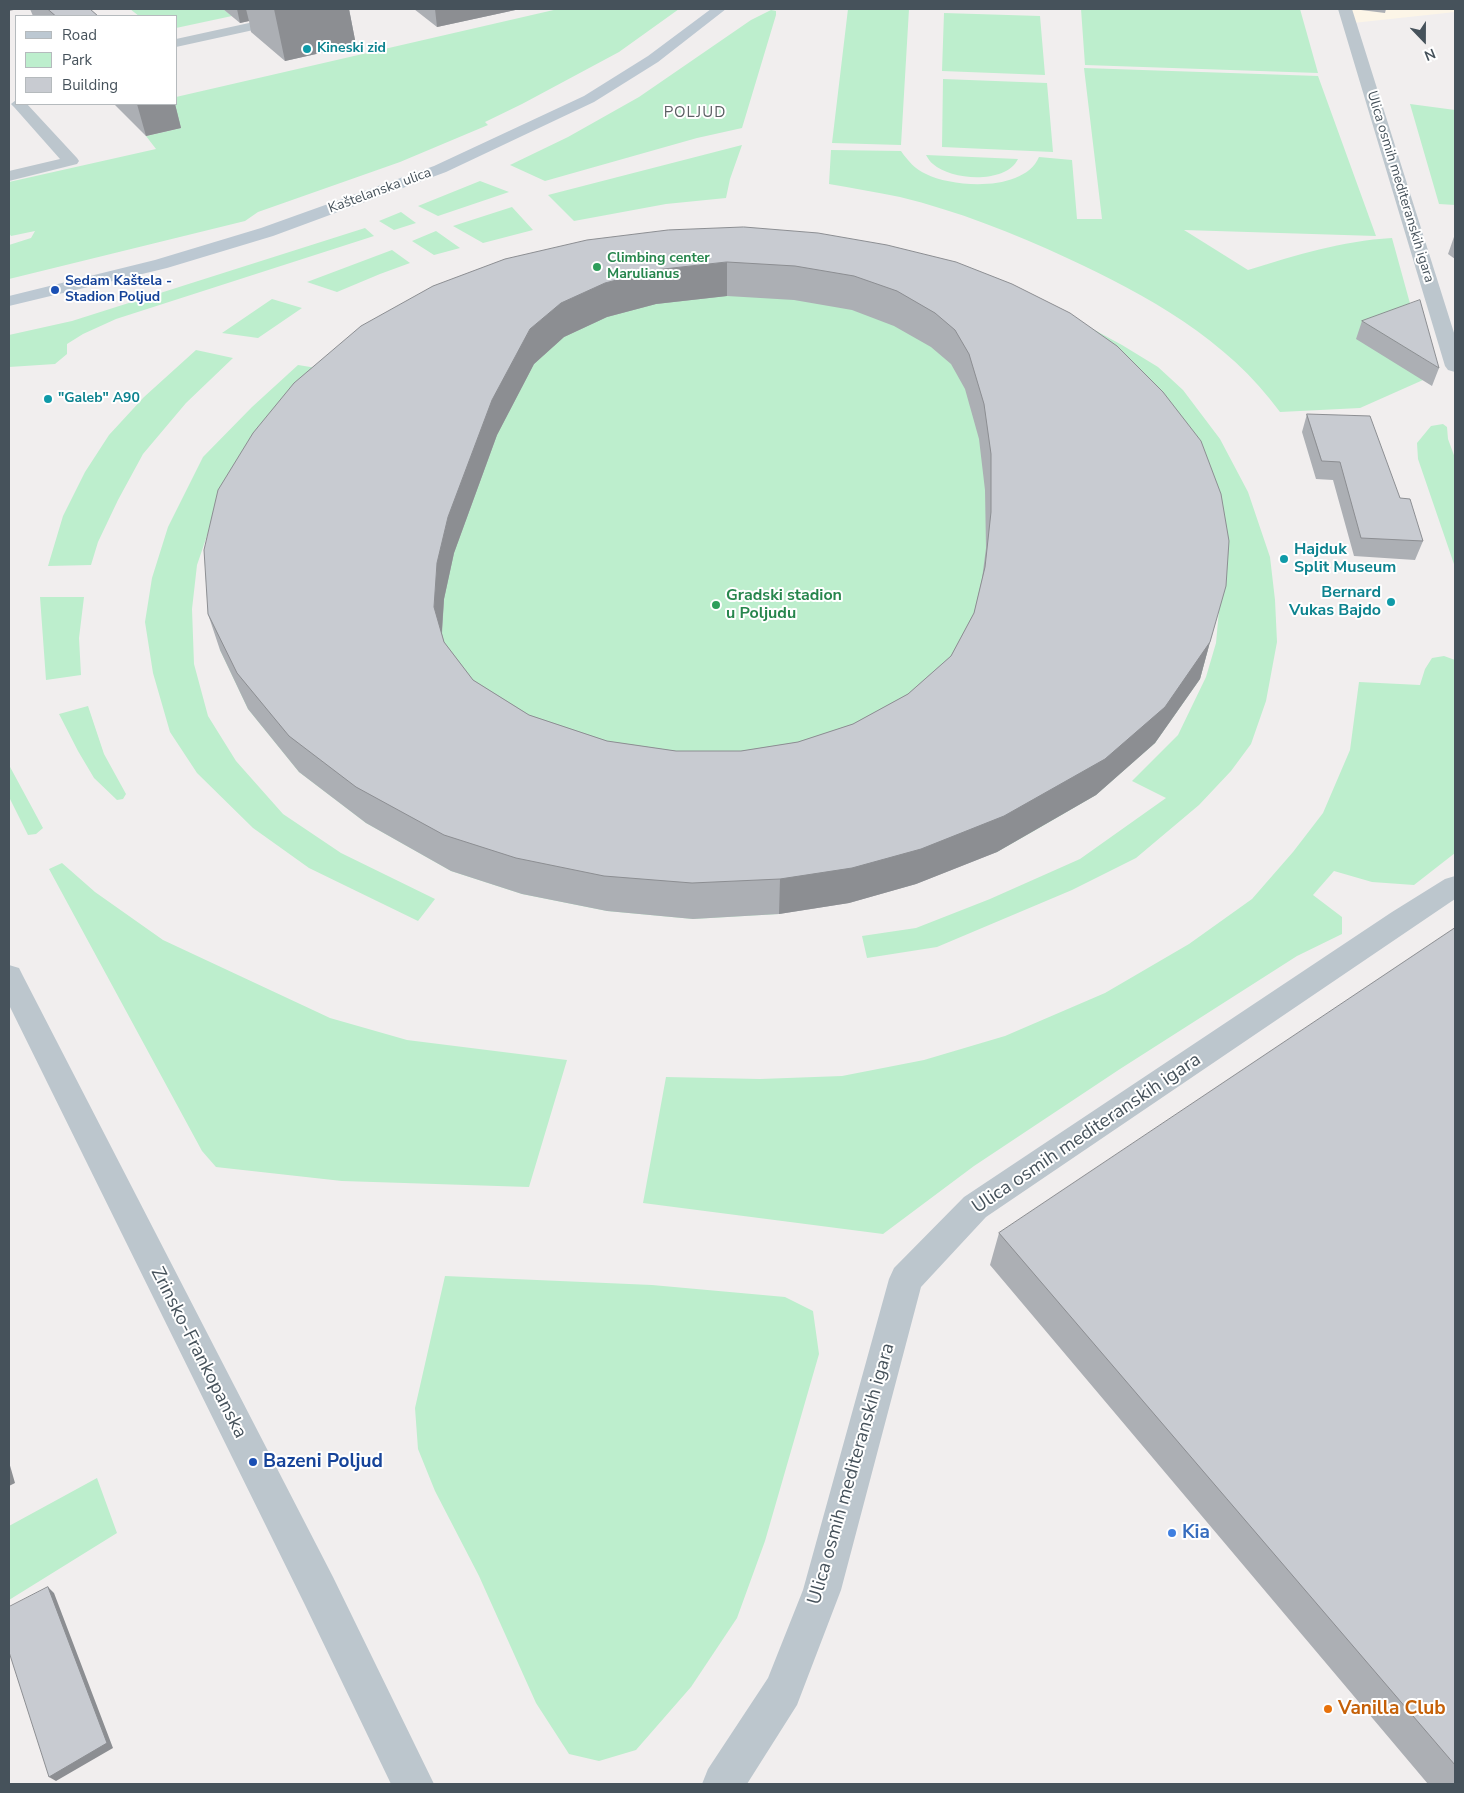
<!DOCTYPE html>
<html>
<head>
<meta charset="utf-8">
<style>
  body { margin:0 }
  #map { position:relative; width:1464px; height:1793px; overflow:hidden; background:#f1eeee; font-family:"Nunito Sans",sans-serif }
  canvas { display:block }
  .frame { position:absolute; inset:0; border:10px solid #46525b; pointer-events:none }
  .legend { position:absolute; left:15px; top:15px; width:162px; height:90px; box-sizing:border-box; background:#fff; border:1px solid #b5babd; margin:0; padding:6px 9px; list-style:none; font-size:15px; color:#46525b }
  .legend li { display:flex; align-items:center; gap:10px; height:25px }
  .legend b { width:25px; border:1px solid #b5babd }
  .north { position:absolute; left:1399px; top:15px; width:50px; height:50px; -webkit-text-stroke:4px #fff; paint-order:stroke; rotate:158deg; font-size:14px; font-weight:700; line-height:20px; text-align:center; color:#46525b }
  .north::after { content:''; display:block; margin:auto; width:18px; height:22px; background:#46525b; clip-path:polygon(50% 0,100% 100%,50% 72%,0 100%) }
</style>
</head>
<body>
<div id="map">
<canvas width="1464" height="1793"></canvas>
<div class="frame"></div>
<ul class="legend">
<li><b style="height:6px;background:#bcc8d2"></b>Road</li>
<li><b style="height:14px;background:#bdeecd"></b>Park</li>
<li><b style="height:14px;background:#c8cbd1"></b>Building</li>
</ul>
<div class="north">N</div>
</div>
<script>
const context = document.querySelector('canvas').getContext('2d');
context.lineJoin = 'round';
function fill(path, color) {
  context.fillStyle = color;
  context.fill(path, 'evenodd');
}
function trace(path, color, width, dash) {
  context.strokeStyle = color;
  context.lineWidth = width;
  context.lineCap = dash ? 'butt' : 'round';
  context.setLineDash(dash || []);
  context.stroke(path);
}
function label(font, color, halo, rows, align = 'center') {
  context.font = font + ' "Nunito Sans",sans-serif';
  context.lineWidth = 4;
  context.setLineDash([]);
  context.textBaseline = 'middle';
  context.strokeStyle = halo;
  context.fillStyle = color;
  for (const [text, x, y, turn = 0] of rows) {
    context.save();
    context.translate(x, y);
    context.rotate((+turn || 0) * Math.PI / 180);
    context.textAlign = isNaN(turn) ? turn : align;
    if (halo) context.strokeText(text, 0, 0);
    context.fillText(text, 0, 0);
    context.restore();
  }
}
fill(new Path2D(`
  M 1349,9 L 1455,9 L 1455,12 L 1353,23 Z`), '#fcf5e7');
fill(new Path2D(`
  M 130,9 L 223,9 L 232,16 L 176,28 L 176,16 L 139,16 Z
  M 558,9 L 679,9 L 619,52 L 522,104 L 485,122 L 488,125 L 400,162 L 258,212 L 245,221 L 9,279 L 9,245 L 31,238 L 35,231 L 11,236 L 9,233 L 9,182 L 156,149 L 146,136 L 181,128 L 156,104 L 176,104 L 176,97 Z
  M 848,9 L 909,9 L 901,145 L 832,143 Z
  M 1081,9 L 1300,9 L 1318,73 L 1085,65 Z
  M 771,10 L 776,11 L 776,15 L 742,128 L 697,138 L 545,181 L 510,165 L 568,137 L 639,97 L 751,20 Z
  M 944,13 L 1040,16 L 1045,75 L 942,71 Z
  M 1084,68 L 1318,76 L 1376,236 L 1184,230 L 1248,270 C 1297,255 1341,241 1392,238 L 1414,318 L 1423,380 L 1360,408 L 1280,412 C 1227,339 1147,295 1067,258 C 1014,233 957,211 900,197 C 876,192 852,188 829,184 L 831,150 L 901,151 C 908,161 915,169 926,174 C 954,188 1024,192 1039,157 L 1072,160 L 1077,219 L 1102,219 Z
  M 943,79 L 1047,83 L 1053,152 L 942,147 Z
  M 1410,104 L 1455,110 L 1455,205 L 1439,204 Z
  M 742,145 L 730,179 L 726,198 L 666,204 L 574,221 L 548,195 Z
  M 926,155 L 1018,159 C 1006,184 952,181 933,164 C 930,162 928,158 926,155 Z
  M 480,181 L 509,192 L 438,216 L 418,206 Z
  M 512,207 L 533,230 L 483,243 L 453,226 Z
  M 401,212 L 416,223 L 394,230 L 379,221 Z
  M 365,228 L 374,236 L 116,319 L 83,334 L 67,344 L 67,354 L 55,364 L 9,367 L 9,335 L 72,321 Z
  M 436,231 L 460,248 L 434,255 L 412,241 Z
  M 392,250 L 410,263 L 380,274 L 337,292 L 307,282 Z
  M 885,279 L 1215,622 L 1200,679 L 1155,743 L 1096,795 L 1034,831 L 997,852 L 779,914 L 693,919 L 607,911 L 522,894 L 451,871 L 366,823 L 299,772 L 248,709 L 220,650 L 216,586 L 438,320 Z
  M 272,299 L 302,308 L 258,338 L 222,333 Z
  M 1067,315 L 1122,345 L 1158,367 L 1183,390 L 1220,439 L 1248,492 L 1270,557 L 1275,600 L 1277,642 L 1266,701 L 1251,744 L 1231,771 L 1199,805 L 1136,858 L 1072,890 L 937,947 L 867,958 L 862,936 L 916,928 L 990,899 L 1080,859 L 1166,798 L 1132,781 L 1178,735 L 1206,677 L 1216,643 L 1223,567 Z
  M 196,350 L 233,358 L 186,403 L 143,454 L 118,500 L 98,542 L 91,565 L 48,566 L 63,516 L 85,472 L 109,435 L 144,397 Z
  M 298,365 L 329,370 L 213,518 L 197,565 L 192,609 L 194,664 L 208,716 L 236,761 L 283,814 L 341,853 L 435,899 L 418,921 L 309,868 L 253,828 L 197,773 L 170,732 L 153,673 L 145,622 L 152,578 L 168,527 L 203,457 L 252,407 Z
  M 1443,424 L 1447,427 L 1448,439 L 1455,458 L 1455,567 L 1418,459 L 1417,443 L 1431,426 Z
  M 40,597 L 84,597 L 79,638 L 81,675 L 46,680 Z
  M 1444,656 L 1455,660 L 1455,853 L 1414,885 L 1372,882 L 1334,871 L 1313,895 L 1342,917 L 1342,934 L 1297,956 L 1120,1069 L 974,1166 L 883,1234 L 643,1203 L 666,1077 L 760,1079 L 842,1076 L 924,1060 L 1005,1036 L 1105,993 L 1189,944 L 1252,899 L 1293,852 L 1323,813 L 1350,750 L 1359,682 L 1420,685 L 1425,669 L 1432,658 Z
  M 88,706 L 104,754 L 126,794 L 123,799 L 117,800 L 94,778 L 78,751 L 59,714 Z
  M 9,765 L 43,828 L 36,834 L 28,835 L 9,797 Z
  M 62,863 L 95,892 L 163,940 L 330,1018 L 407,1040 L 567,1060 L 529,1187 L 342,1181 L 216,1167 L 202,1151 L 49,869 Z
  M 445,1276 L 652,1285 L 785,1297 L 813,1311 L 819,1354 L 765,1541 L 737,1618 L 691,1687 L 636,1750 L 599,1761 L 569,1754 L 536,1703 L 479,1576 L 435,1491 L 418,1449 L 415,1408 Z
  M 97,1478 L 117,1533 L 9,1600 L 9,1526 Z`), '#bdeecd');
fill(new Path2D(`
  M 313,9 L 338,9 L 331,13 L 176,47 L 176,39 Z
  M 1338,9 L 1352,9 L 1455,336 L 1455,372 L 1448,370 L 1445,366 Z
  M 16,100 L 16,104 L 27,104 L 77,158 L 79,161 L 77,164 L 9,181 L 9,171 L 60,159 L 14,107 L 11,104 Z
  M 1455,876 L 1455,899 L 986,1217 L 921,1287 L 841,1590 L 797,1705 L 747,1784 L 702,1784 L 708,1769 L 768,1678 L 803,1590 L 889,1279 L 894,1268 L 964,1197 L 1392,912 L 1445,879 Z
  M 9,965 L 19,968 L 23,976 L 333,1577 L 434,1784 L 391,1784 L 305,1605 L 9,1005 Z`), '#bcc6cd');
fill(new Path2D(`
  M 711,9 L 726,9 L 658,62 L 594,102 L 446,172 L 273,236 L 167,268 L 9,306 L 9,296 L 155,260 L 261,228 L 434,166 L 584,96 L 648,56 Z`), '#bcc8d2');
fill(new Path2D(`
  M 30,9 L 90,9 L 98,16 L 33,16 Z
  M 223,9 L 349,9 L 356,45 L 285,61 L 251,32 L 249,21 L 240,23 Z
  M 414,9 L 520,9 L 437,27 Z
  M 1353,9 L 1386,9 L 1385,13 Z
  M 114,104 L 175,104 L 181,128 L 146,136 Z
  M 1455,234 L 1455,259 L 1448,254 Z
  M 887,245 L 1210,642 L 1200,679 L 1155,743 L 1096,795 L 997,852 L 916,884 L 849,903 L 779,914 L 693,919 L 607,911 L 522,894 L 451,871 L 366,823 L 299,772 L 248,709 L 220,650 L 208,614 L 433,286 ZM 727,296 L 794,300 L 852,310 L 894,326 L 931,347 L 951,364 L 965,389 L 979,439 L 985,490 L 986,548 L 982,579 L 974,613 L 951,656 L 908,694 L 853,724 L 798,742 L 741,751 L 676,751 L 607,741 L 529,715 L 473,680 L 444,642 L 442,634 L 444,599 L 454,553 L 497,435 L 534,364 L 564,337 L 607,317 L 656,304 Z
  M 1362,321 L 1439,368 L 1432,386 L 1356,339 Z
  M 1307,414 L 1400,498 L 1423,541 L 1415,560 L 1354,556 L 1333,480 L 1316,479 L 1302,432 Z
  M 1455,928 L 1455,1784 L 1428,1784 L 990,1265 L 999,1233 Z`), '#acafb4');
fill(new Path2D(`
  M 9,9 L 18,9 L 9,11 Z
  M 237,9 L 246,9 L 249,21 L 240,23 Z
  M 274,9 L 349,9 L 356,45 L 285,61 Z
  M 435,9 L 520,9 L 437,27 Z
  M 137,104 L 175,104 L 181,128 L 146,136 Z
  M 727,262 L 727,296 L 656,304 L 607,317 L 564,337 L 534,364 L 497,435 L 454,553 L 444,599 L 441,643 L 434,607 L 437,563 L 448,517 L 492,400 L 530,329 L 561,303 L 605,283 L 655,270 Z
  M 1210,642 L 1200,679 L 1155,743 L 1096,795 L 997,852 L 916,884 L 849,903 L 779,914 L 780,879 Z
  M 9,1462 L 15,1483 L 9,1486 Z
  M 48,1587 L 54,1593 L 113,1748 L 56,1781 L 49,1777 Z`), '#8c8e92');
const building = new Path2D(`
  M 48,9 L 90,9 L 98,16 L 56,16 Z
  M 744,227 L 818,233 L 887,245 L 956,262 L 1012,284 L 1070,313 L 1117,346 L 1163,392 L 1201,441 L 1221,494 L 1229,541 L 1226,586 L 1210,642 L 1165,707 L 1105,759 L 1004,816 L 921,849 L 852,868 L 780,879 L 692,883 L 604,876 L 516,858 L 444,835 L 356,787 L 289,736 L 237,673 L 208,614 L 204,550 L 218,490 L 253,433 L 294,383 L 361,326 L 433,286 L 505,259 L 587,240 L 668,230 ZM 727,262 L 795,266 L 854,276 L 897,291 L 935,313 L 955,330 L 969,354 L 984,404 L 991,454 L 991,512 L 985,567 L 974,613 L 951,656 L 908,694 L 853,724 L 798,742 L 741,751 L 676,751 L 607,741 L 529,715 L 473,680 L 444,642 L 434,607 L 437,563 L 448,517 L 492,400 L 530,329 L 561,303 L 605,283 L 655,270 Z
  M 1420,300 L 1439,368 L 1362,321 Z
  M 1307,414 L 1370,416 L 1400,498 L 1410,499 L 1423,541 L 1361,538 L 1340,462 L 1322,461 Z
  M 1455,928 L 1455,1765 L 999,1233 Z
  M 48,1587 L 107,1743 L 49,1777 L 9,1652 L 9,1607 Z`);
fill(building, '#c8cbd1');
trace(building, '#8c8e92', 1);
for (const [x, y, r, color] of [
  [307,49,5,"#0f9aa8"],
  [597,267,5,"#2e9e5b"],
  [55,290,5,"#1a4fb4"],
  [48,399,5,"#0f9aa8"],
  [1284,559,5,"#0f9aa8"],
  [1391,602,5,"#0f9aa8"],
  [716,605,5,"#2e9e5b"],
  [253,1462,5,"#1a4fb4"],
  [1172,1533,5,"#3f7fe0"],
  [1328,1709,5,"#e8710a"]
]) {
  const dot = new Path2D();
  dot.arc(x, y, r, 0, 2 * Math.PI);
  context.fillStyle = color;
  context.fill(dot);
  trace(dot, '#fff', 2);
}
label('bold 14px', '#0d838f', '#fff', [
  ["Kineski zid",317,49],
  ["\"Galeb\" A90",58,399]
], 'left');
label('14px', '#46525b', '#fff', [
  ["Ulica osmih mediteranskih igara",1400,187,73],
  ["Kaštelanska ulica",380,191,-20]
]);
label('bold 14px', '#27864d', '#fff', [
  ["Climbing center",607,259],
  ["Marulianus",607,275]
], 'left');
label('bold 14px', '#164399', '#fff', [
  ["Sedam Kaštela -",65,282],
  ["Stadion Poljud",65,298]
], 'left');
context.letterSpacing = '1px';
label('15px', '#5b5f63', '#fff', [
  ["POLJUD",695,113]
]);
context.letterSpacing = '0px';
label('bold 16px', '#0d838f', '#fff', [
  ["Hajduk",1294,550],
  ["Split Museum",1294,568],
  ["Bernard",1381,593,"right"],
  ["Vukas Bajdo",1381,611,"right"]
], 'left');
label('bold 16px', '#27864d', '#fff', [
  ["Gradski stadion",726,596],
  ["u Poljudu",726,614]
], 'left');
label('19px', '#46525b', '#fff', [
  ["Ulica osmih mediteranskih igara",1087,1134,-34],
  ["Zrinsko-Frankopanska",198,1353,63],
  ["Ulica osmih mediteranskih igara",852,1474,-74]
]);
label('bold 19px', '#164399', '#fff', [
  ["Bazeni Poljud",263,1462]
], 'left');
label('bold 19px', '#366cbe', '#fff', [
  ["Kia",1182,1533]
], 'left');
label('bold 19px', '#c56008', '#fff', [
  ["Vanilla Club",1338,1709]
], 'left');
</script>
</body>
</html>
